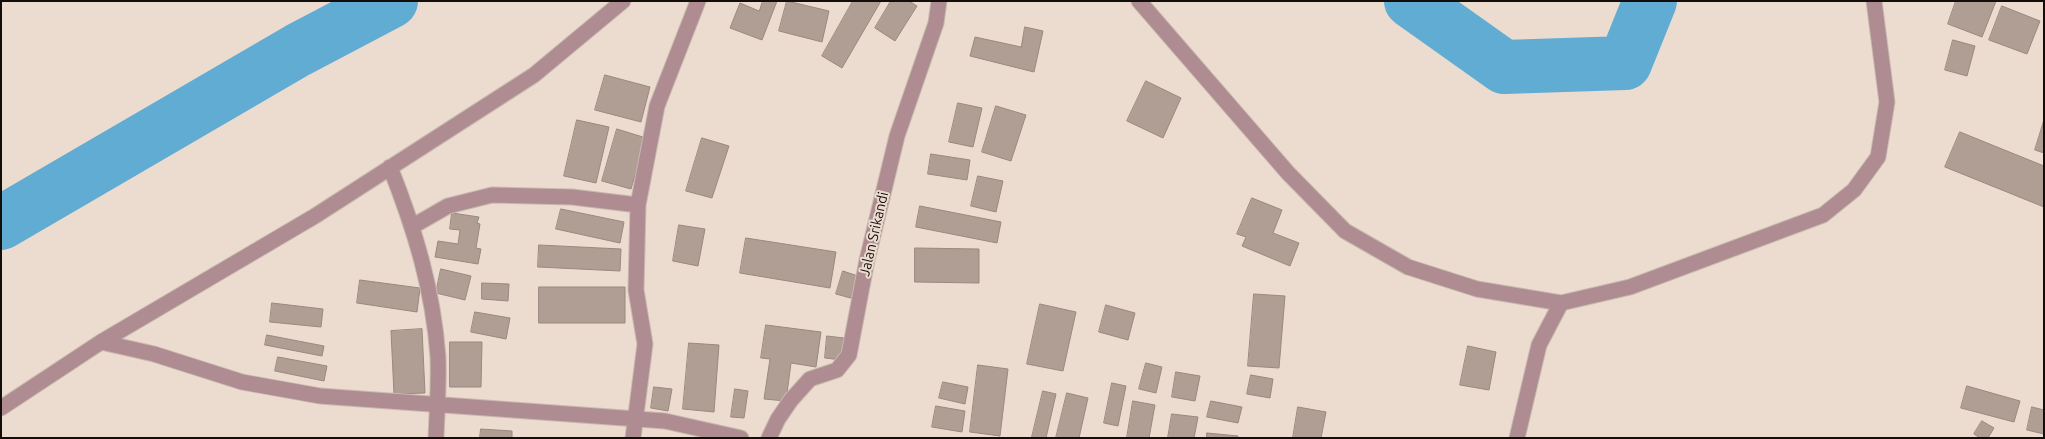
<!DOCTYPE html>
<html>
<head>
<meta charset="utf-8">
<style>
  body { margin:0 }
  #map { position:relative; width:2045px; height:439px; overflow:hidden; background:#ecdbcf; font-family:Ubuntu,sans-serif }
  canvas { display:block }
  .frame { position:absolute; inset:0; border:2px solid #140e0a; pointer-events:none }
</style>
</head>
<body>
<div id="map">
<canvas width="2045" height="439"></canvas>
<div class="frame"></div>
</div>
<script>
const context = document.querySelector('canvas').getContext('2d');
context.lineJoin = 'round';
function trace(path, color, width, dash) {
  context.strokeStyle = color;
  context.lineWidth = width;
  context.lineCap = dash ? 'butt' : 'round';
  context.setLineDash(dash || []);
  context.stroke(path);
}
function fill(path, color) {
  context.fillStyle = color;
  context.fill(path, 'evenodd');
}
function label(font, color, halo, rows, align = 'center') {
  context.font = font + ' Ubuntu,sans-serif';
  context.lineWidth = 4;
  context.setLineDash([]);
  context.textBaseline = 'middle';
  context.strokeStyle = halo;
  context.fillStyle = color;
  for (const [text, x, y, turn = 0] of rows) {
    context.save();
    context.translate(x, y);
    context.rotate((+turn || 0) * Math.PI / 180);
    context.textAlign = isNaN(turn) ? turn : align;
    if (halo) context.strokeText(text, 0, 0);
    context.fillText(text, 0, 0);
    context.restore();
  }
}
trace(new Path2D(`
  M 1411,1 L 1504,67 L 1625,63 L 1650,1
  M 1,223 L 298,50 L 391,1`), '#61acd3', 54);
const building = new Path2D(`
  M 763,1 L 777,1 L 762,40 L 730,28 L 740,3 L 759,11 Z
  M 787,1 L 829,11 L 822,42 L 779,31 Z
  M 853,1 L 881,1 L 842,68 L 822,56 Z
  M 891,1 L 909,1 L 917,6 L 895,41 L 875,28 Z
  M 1956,1 L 1996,1 L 1982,37 L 1948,24 Z
  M 2002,6 L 2040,21 L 2027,54 L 1989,40 Z
  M 1025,27 L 1043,31 L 1034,72 L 970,56 L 975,37 L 1021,47 Z
  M 1953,40 L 1975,46 L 1967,76 L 1945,70 Z
  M 605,75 L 650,87 L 641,122 L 595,110 Z
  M 1146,81 L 1181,98 L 1163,138 L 1127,121 Z
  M 958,103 L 982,108 L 973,147 L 949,142 Z
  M 996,106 L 1026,115 L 1011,161 L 982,152 Z
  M 577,120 L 609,127 L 596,183 L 564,176 Z
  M 2044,120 L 2044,153 L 2035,150 Z
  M 617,129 L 646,138 L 631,189 L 602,181 Z
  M 1960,132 L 2044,166 L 2044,207 L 1945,167 Z
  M 702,138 L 729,146 L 712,198 L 686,191 Z
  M 931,154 L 970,160 L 967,180 L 928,174 Z
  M 978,176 L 1003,181 L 996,212 L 971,206 Z
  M 1252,198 L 1282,210 L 1273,233 L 1299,243 L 1290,266 L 1242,246 L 1246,237 L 1237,234 Z
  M 920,206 L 1001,222 L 997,243 L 916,227 Z
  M 561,209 L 624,222 L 620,243 L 556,229 Z
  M 452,213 L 479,217 L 477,223 L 480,224 L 476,248 L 481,249 L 478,264 L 435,257 L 438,241 L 458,244 L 460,230 L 450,229 Z
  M 679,225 L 705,229 L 698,266 L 673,261 Z
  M 746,238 L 836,252 L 830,288 L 740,273 Z
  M 539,245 L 621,249 L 620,271 L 538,267 Z
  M 915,248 L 979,249 L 979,283 L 915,282 Z
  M 441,269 L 471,276 L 465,300 L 436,293 Z
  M 843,271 L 861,277 L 854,299 L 836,294 Z
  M 360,280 L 420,288 L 417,312 L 357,303 Z
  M 482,283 L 509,284 L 508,301 L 482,299 Z
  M 539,287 L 625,287 L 625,323 L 539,323 Z
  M 1254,294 L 1285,296 L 1279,368 L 1248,366 Z
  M 272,303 L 323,309 L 321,327 L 270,322 Z
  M 1040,304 L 1076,312 L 1063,371 L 1027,364 Z
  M 1106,305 L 1135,313 L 1128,340 L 1099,332 Z
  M 475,312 L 510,318 L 506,339 L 471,332 Z
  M 766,325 L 821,332 L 816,367 L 791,363 L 786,401 L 764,399 L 770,359 L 761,358 Z
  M 422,329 L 425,393 L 394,394 L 391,331 Z
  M 267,335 L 324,346 L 322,356 L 265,345 Z
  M 827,336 L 844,338 L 841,360 L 825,358 Z
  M 450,342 L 482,342 L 481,387 L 450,387 Z
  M 689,343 L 719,345 L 714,412 L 683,409 Z
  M 1468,346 L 1496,352 L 1489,390 L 1460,385 Z
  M 278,357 L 327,366 L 324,381 L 275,371 Z
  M 1146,363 L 1162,367 L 1156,393 L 1139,389 Z
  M 978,365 L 1008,369 L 1000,436 L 970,432 Z
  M 1176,372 L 1200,376 L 1195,401 L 1172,397 Z
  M 1251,375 L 1273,379 L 1270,398 L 1247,394 Z
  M 943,382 L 968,387 L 965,404 L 939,398 Z
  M 1112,383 L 1126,386 L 1118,426 L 1104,423 Z
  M 1967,386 L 2020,401 L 2014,422 L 1961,408 Z
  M 654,387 L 672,389 L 668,411 L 651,408 Z
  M 735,389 L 748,391 L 744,418 L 731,417 Z
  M 1043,391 L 1056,394 L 1046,438 L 1037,438 L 1032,437 Z
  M 1067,393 L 1088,398 L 1079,438 L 1056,438 Z
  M 1133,401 L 1155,405 L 1149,438 L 1127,438 Z
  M 1211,401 L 1242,407 L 1238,423 L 1207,417 Z
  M 936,406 L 965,411 L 962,432 L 932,427 Z
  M 1298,407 L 1326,412 L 1321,438 L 1293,438 Z
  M 2032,407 L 2044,410 L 2044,434 L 2027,430 Z
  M 1172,414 L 1198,417 L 1194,438 L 1168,438 Z
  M 1982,421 L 1994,428 L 1988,438 L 1980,438 L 1974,434 Z
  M 481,429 L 512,431 L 512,438 L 480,438 Z
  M 1207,433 L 1238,436 L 1238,438 L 1207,438 Z`);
fill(building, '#b09e95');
trace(building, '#9a8880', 1);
const street = new Path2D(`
  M 1139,1 L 1288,173 L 1345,231 L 1408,267 L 1477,289 L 1561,303
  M 390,167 C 415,230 433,289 438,357 C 439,384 437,411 436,438
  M 413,226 L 448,206 L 492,195 L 572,197 L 638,205
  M 101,342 L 315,216 L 534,75 L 623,1
  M 1,408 L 101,342 L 154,354 L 242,382 L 320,396 L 665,421 L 741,438
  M 633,438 L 645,344 L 636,290 L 638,205 L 657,106 L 698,1
  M 769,438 L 778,419 L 791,400 L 810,379 L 837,370 L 849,355 L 867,260 L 897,136 L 936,23 L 939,1
  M 1517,438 L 1539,345 L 1561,303 L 1630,287 L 1823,215 L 1854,190 L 1878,157 L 1887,102 L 1874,1`);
trace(street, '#c9baaf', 17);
trace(street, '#ae8c92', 15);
label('14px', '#140e0a', '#ecdbcf', [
  ["Jalan Srikandi",874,234,-77]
]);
</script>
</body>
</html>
